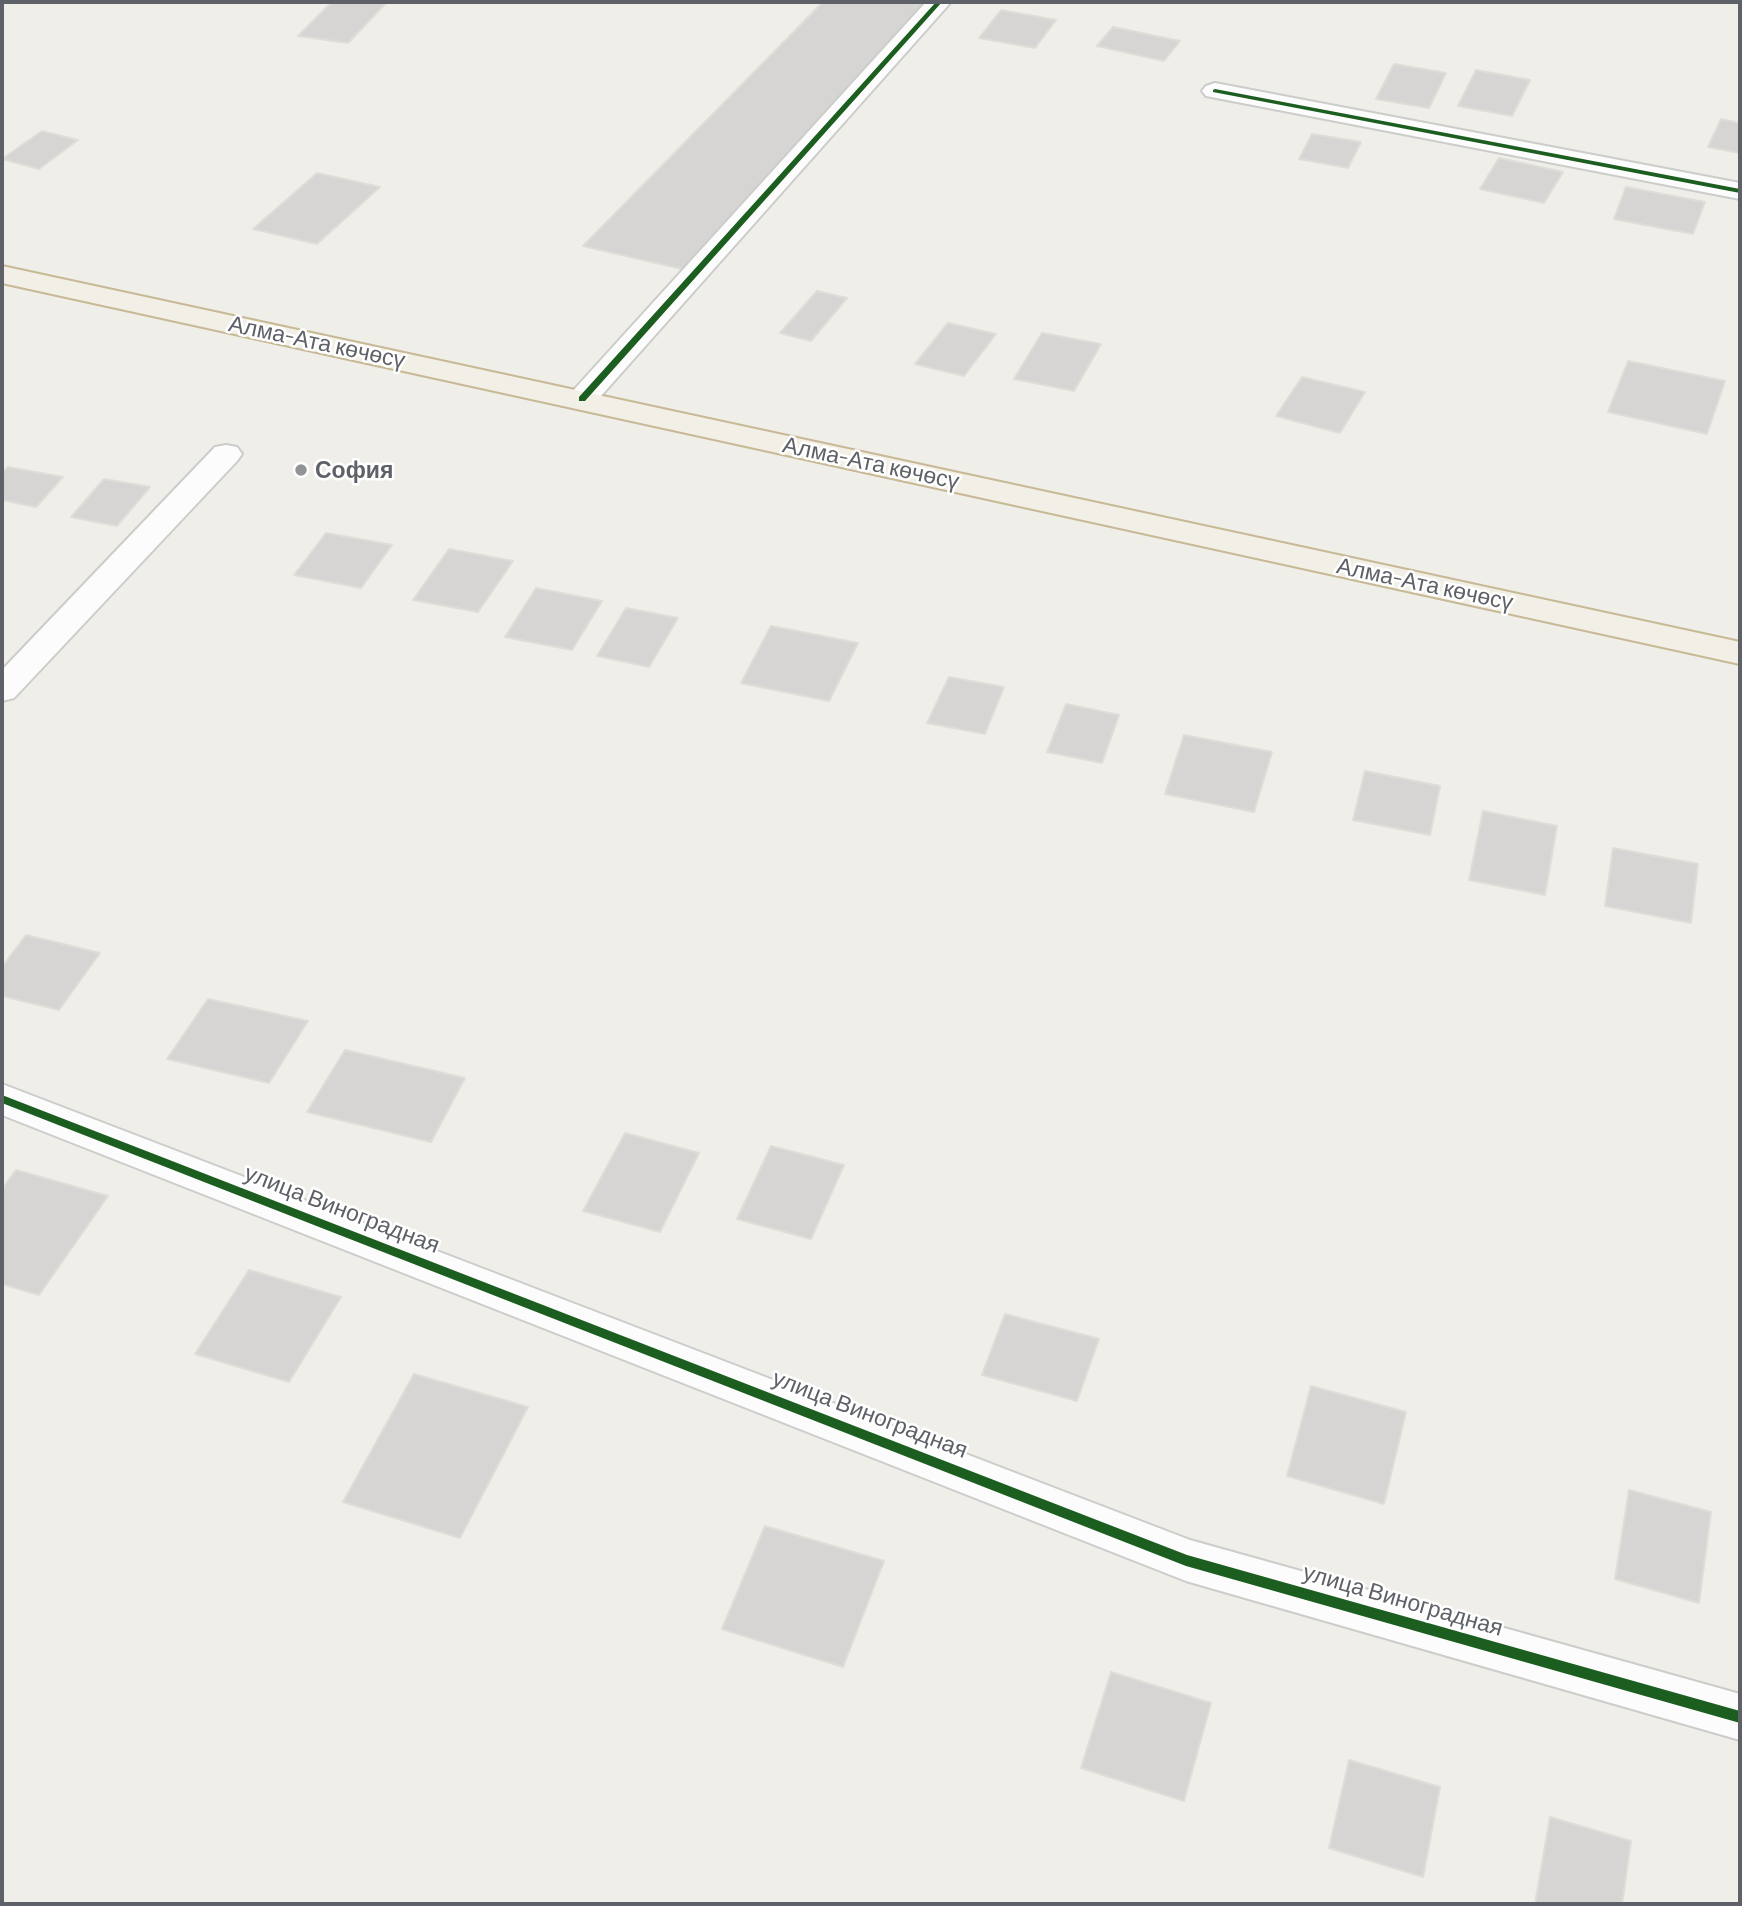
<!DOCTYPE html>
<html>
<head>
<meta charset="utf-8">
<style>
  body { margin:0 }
  #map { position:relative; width:1742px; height:1906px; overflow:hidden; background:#efeee9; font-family:Barlow,sans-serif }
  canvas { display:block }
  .frame { position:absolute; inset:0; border:4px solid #5e6268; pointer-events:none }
</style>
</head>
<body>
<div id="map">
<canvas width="1742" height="1906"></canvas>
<div class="frame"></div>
</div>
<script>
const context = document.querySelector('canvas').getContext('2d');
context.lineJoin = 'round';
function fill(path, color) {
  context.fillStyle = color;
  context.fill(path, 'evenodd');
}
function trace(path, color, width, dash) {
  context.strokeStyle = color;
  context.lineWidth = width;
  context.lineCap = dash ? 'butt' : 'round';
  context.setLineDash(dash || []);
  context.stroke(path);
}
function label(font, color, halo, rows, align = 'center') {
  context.font = font + ' Barlow,sans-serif';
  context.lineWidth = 5;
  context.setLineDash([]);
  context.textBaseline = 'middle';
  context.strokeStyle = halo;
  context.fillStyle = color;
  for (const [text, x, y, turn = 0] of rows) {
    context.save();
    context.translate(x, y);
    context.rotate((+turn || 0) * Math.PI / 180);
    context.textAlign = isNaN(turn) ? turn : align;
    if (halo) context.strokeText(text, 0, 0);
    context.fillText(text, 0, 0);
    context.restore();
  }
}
const building = new Path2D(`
  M 332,2 L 373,2 L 386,3 L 348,43 L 298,36 Z
  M 823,2 L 932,2 L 686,270 L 583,246 Z
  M 1001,10 L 1056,20 L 1035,48 L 979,38 Z
  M 1113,27 L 1180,41 L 1164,61 L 1097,46 Z
  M 1394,64 L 1446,73 L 1429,108 L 1376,99 Z
  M 1476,70 L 1530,80 L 1512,116 L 1458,106 Z
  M 1721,119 L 1740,123 L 1740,153 L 1708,147 Z
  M 42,131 L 78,140 L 39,169 L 2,159 Z
  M 1312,134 L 1361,142 L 1348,168 L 1299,159 Z
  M 1499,158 L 1563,172 L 1544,203 L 1480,189 Z
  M 317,173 L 380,187 L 317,244 L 253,229 Z
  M 1626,187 L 1705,202 L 1693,234 L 1614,219 Z
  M 817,291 L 847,298 L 811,341 L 780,333 Z
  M 948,323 L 996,334 L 964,376 L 915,364 Z
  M 1042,333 L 1101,344 L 1074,391 L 1014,379 Z
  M 1628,361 L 1725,381 L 1707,434 L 1608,412 Z
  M 1302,377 L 1365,392 L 1340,433 L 1276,416 Z
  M 8,467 L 63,477 L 36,507 L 2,500 L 2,473 Z
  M 104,479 L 150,487 L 117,526 L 71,517 Z
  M 326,533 L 392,545 L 361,588 L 294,575 Z
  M 449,549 L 513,561 L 478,612 L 413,600 Z
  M 536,588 L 602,601 L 572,650 L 505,637 Z
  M 626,608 L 678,618 L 649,667 L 597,656 Z
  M 771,626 L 858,643 L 829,701 L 741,683 Z
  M 949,677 L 1004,687 L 985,734 L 927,723 Z
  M 1066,704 L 1119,715 L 1102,763 L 1047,752 Z
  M 1184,735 L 1272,752 L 1254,812 L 1165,794 Z
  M 1365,771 L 1440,786 L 1430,835 L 1353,820 Z
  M 1483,811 L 1557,826 L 1545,895 L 1469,880 Z
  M 1613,848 L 1698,864 L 1691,923 L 1605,906 Z
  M 26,935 L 100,953 L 59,1010 L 2,996 L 2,967 Z
  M 208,999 L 308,1021 L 269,1083 L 167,1059 Z
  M 345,1050 L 465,1078 L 431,1142 L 307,1112 Z
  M 625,1133 L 699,1153 L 660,1232 L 583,1211 Z
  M 771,1146 L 844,1165 L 811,1239 L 737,1219 Z
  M 16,1170 L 108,1196 L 39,1295 L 2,1284 L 2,1189 Z
  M 249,1270 L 341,1297 L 289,1382 L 195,1354 Z
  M 1005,1314 L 1099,1339 L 1077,1401 L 982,1375 Z
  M 414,1374 L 528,1407 L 460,1538 L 343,1502 Z
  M 1311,1386 L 1406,1412 L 1384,1504 L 1287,1476 Z
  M 1629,1490 L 1711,1512 L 1699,1603 L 1615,1579 Z
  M 765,1526 L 884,1561 L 843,1667 L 722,1629 Z
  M 1111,1672 L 1211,1703 L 1184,1801 L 1081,1768 Z
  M 1349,1760 L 1440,1787 L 1423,1877 L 1329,1848 Z
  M 1550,1817 L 1631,1841 L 1622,1904 L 1535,1904 Z`);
fill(building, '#d6d5d3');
trace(building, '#deddd8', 2);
const minor = new Path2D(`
  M 926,2 L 951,2 L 593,405 L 582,408 L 571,405 L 567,399 L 571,393 Z
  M 1215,83 L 1740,183 L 1740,199 L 1206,96 L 1202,91 L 1206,86 Z
  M 226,445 L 237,447 L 242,454 L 237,461 L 14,698 L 2,701 L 2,670 L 215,447 Z
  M 2,1084 L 1190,1540 L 1740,1694 L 1740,1740 L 1186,1581 L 2,1115 Z`);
const trunk = new Path2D(`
  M 2,266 L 1740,642 L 1740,664 L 2,283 Z`);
trace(minor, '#cccccb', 4);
trace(trunk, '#c7b995', 4);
fill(minor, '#fdfcfc');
fill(trunk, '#f2f0e6');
fill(new Path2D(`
  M 936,2 L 942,2 L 585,401 L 579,401 L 579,397 Z
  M 1215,89 L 1740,189 L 1740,193 L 1213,92 L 1213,90 Z
  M 2,1095 L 1187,1555 L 1740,1711 L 1740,1723 L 1186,1566 L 2,1103 Z`), '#1b5e20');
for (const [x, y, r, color] of [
  [301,470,7,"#919395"]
]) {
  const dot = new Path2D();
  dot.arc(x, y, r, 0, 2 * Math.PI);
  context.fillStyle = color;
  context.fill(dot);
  trace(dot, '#fff', 2.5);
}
label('23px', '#5e6268', '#fff', [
  ["Алма-Ата көчөсү",317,342,12],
  ["Алма-Ата көчөсү",871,463,12],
  ["Алма-Ата көчөсү",1425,584,12],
  ["улица Виноградная",342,1209,21],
  ["улица Виноградная",870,1414,21],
  ["улица Виноградная",1403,1600,16]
]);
label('bold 23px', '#5e6268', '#fff', [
  ["София",315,470]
], 'left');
</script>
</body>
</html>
